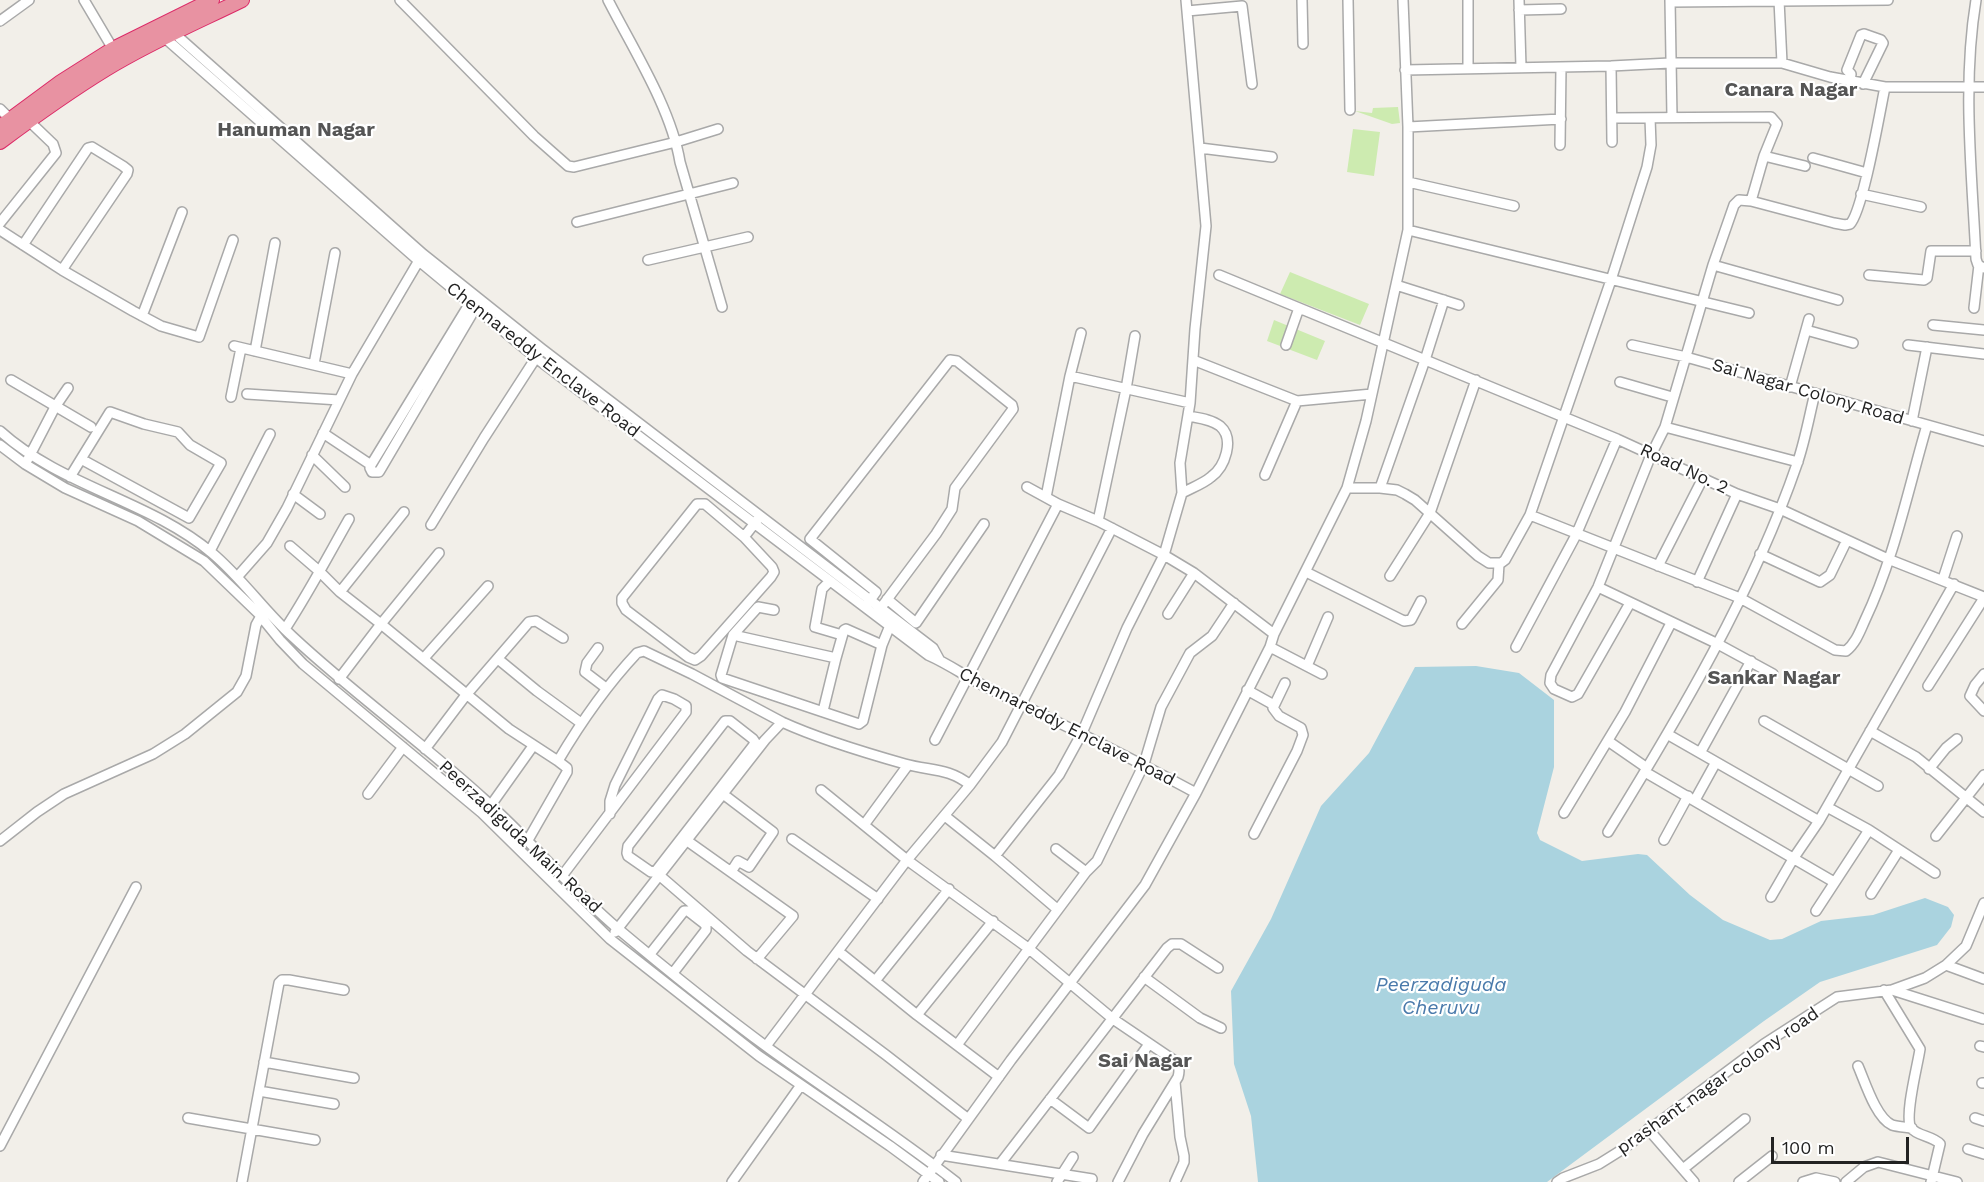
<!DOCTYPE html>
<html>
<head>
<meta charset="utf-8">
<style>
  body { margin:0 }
  #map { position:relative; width:1984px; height:1182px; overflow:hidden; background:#f2efe9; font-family:"Work Sans",sans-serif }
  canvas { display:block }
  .scale { position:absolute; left:1771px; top:1137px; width:138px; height:27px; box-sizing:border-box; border:3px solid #222; border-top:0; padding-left:8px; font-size:18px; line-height:21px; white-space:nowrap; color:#222; -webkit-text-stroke:4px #fff; paint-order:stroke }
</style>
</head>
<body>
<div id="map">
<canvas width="1984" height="1182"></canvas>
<div class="scale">100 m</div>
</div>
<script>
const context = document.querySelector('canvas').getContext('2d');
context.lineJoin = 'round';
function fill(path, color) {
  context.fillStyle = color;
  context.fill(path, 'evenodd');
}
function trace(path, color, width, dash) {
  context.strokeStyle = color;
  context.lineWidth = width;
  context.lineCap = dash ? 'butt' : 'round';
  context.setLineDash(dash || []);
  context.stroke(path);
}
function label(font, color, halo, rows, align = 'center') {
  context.font = font + ' "Work Sans",sans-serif';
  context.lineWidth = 4.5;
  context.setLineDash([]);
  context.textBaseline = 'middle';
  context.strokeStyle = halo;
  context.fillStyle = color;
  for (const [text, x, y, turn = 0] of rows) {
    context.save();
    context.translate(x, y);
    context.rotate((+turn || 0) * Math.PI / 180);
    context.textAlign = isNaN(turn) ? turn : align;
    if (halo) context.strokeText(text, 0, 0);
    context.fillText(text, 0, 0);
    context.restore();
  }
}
fill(new Path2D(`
  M 1398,107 L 1400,123 L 1392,124 L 1355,111 L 1372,113 L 1373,108 Z
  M 1353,129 L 1380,132 L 1374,176 L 1347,172 Z
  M 1290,272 L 1369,304 L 1360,325 L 1280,294 Z
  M 1274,320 L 1325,341 L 1317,360 L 1267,341 Z`), '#cdebb0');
fill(new Path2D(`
  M 1476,666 L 1519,673 L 1554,700 L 1554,767 L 1537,833 L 1540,840 L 1582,861 L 1638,854 L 1647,855 L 1690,895 L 1723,920 L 1770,940 L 1782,939 L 1821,921 L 1873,915 L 1925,898 L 1948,907 L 1954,915 L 1951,927 L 1937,945 L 1820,982 L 1764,1021 L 1547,1182 L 1258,1182 L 1251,1116 L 1234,1064 L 1231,991 L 1271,919 L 1321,806 L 1369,753 L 1415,667 Z`), '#aad3df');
const minor = new Path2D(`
  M 84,0 L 113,49
  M 400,0 L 534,136 L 568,166 L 574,167 L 676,142 L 718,129
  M 608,0 C 633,49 671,108 680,162 L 722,307
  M 1186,0 L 1206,226 L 1195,329 L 1190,403
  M 1302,0 L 1303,44
  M 1348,0 L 1350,110
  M 1468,0 L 1468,68
  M 1519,0 L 1521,67
  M 1670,0 L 1672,117
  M 1779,0 L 1782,63
  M 1976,0 C 1962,85 1972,173 1976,259 L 1978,265 L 1984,268
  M 1670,2 L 1888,0
  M 1519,10 L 1561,9
  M 1187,11 L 1242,6 L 1252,84
  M 0,21 L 29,0
  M 174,33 L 423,254 L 542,349 L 933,648 L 939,659
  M 165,38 L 419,261 L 536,358 L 928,655 C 949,664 968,678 988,688 C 1058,722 1128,756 1196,793
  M 1611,66 L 1612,142
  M 1405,70 L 1611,66 L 1670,63 L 1782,63 L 1830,77 L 1885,87 L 1984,87
  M 1850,82 L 1851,74 L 1847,70 L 1861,35 L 1864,34 L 1881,40 L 1883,43 L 1863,84
  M 0,109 L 10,119
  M 1612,118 L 1771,117 L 1777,124 L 1764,156 L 1751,201
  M 1408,127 L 1561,119
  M 1560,145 L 1561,67
  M 1200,148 L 1272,157
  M 1764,156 L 1805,166
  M 1813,158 L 1867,173
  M 1408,182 L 1514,206
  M 1861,194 L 1921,207
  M 577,222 L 733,183
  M 0,223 L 56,153 L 53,144 L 29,121
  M 0,230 L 62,270 L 133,311 L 161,326 L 199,337 L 233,240
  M 1408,230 L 1749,313
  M 23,245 L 88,148 L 92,147 L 123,166 L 128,170 L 127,174 L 62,270
  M 648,260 L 748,237
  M 1713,265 L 1838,300
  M 1219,275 L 1617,439 L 1737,494 L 1780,509 L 1888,559 L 1984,597
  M 1869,275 L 1924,280 L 1927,278 L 1931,251 L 1976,251
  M 1396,285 L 1459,305
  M 473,298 L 371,465 L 370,468 L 372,472 L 379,472 L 382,467 L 479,302
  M 1974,308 L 1979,265
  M 142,316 L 182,212
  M 1933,325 L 1984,330
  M 1806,330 L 1853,343
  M 1286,345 L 1299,308
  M 1632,345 L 1686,357 L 1984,441
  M 1908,345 L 1984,354
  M 234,346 L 352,374
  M 255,351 L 275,243
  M 1193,360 L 1297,401 L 1372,394
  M 314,364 L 335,253
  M 11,380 L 91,427
  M 1620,382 L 1672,397
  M 1790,387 L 1809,319
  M 247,394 L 339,400
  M 231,397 L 241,348
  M 1912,421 L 1927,347
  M 1665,427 L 1798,462
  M 0,431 C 62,487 149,500 212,553 C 242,578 264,611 293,637 C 354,694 423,743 485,800 C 531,841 570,888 617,928 C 667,970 718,1011 771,1050 C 832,1094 896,1135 956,1182
  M 323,433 L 371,465
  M 0,445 L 25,464 L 65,488 L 138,521 L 204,561 L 258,613 L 280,640 L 303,664 L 482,813 L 610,939 L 759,1056 L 890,1146 L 939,1182
  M 312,455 L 345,487
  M 28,459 L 55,407 L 68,388
  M 1265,475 L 1297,401
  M 70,477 L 81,459 L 189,518 L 221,463 L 190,445 L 178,432 L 144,424 L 110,412 L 81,459
  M 1027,487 L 1058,504 L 1098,521 L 1164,555 L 1194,573 L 1274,634
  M 1347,488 L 1380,488 L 1397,490 L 1405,494 L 1415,500 L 1478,556 L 1489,563 L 1501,563 L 1505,560 L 1530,515 L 1611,280 L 1647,167 L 1651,145 L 1650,118
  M 1380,488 L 1425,360 L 1444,300
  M 1182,493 C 1191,488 1203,484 1211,477 C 1225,467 1235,439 1220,426 C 1211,419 1198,418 1188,416
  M 293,494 L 320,514
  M 1046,497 L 1070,376 L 1081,333
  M 1530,515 L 1740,598 L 1835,650 L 1846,651 C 1856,643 1860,631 1865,620 C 1894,559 1908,490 1927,425
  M 1098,521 L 1126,389 L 1135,336
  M 431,525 L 484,438 L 539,353
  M 744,537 L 772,567 L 774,572 L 771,577 L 701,656 L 695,660 L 688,657 L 626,610 L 622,603 L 622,598 L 697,504 L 705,504 L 744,537 L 758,519
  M 290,546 L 319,571 L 340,592 L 381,624 L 439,553
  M 210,551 L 270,434
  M 1760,554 L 1820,582 L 1830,575 L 1847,540
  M 1658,566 L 1703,478
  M 1306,572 L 1404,621 L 1411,620 L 1421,601
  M 238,576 L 267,543 L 287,508 L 352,374 L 421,257
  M 1390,576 L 1430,513 L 1476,380
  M 1943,579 L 1957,536
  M 830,581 L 822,589 L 815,627 L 842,635
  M 1697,582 L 1737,494
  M 1598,587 L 1716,643 L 1773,674
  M 340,592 L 404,512
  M 887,599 L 916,623 L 984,524
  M 868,603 L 876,592 L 810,539 L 950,360 L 957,361 L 1012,405 L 1013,409 L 955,488 L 952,509 L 936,534 L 877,613
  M 1630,603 L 1578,694 L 1572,697 L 1554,689 L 1550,683 L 1551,675 L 1598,587 L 1651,455 L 1665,427 L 1713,265 L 1734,205 L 1739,200 L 1751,201 L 1834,223 L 1845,225 L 1850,224 C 1863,211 1880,111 1885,87
  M 774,610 L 758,607 L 733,635 L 836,658 L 844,630 L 846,629 L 882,645 L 891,623
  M 1168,614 L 1194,573
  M 1462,624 L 1498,580 L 1499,564
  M 285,629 C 308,594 328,556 349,519
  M 733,635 L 721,675 L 722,678 L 859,724 L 863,721 L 882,645
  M 1270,647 L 1322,674
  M 1516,647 L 1576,535 L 1617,439
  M 598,648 L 587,663 L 585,672 L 606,688
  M 424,658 L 488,586
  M 498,659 L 537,691 L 581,723
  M 1307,666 L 1328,617
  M 1984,674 L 1975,685 L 1970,696 L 1984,711
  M 339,679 L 381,624 L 509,729 L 558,761
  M 1928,686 L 1984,598
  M 1247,690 L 1274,705
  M 823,711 L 836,658
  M 725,721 L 730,721 L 753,739 L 755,742 L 753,746 L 656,871 L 651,872 L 628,856 L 627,853 L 628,846 Z
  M 1764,721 L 1878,786
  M 1870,731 L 1916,757 L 1984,812
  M 1667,734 L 1819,821
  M 935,740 L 1058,504
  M 1608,741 L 1647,768
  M 425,749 L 466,695 L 529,622 L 536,621 L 563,638
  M 1700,753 L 1751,661
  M 908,765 L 864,825 L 907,860 L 1028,948 L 1113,1019 L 1175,1061 C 1179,1067 1180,1070 1178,1077 L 1143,1134 L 1118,1182
  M 1929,769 L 1946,748 L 1957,739
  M 1645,772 L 1834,882
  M 821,790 L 864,825
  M 368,794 L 403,747
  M 723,794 L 773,832 L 749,867 L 738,861 L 731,872
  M 1695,800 L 1716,762
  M 491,805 L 533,746
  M 1827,807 L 1869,830 L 1935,873
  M 1564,813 L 1625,712 L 1671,623
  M 945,816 L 995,856 L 1057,909
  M 1608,832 C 1679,717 1753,592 1797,464 C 1805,441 1809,417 1815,393
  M 1254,834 L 1297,751 L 1303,735 L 1301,728 L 1279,716 L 1273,708 L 1285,683
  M 1936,836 L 1984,775
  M 792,839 L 878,899
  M 528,840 L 567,772 L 567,768 L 558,761 C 581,722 606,686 637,653 L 644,651 L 692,674 L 782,722
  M 686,840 L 793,916 L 757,959
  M 1664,840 L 1688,796
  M 0,841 L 37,812 L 64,794 L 153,754 L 185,734 L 237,692 L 246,676 L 256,625 L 261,616
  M 995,856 L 1059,775 L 1082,733 L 1127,628 L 1164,555 L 1182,493 L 1180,463 L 1190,403 L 1070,376
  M 1086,872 L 1097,861 L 1144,764 L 1161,707 L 1190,653 L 1212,636 L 1234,603
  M 659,875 L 747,951 L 886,1055 L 967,1118
  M 562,876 L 686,712 L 686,706 L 674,699 L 662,695 L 658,699 L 615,785 L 610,801 L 610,814
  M 1871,894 L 1899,850
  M 1771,897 L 1793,859 L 1819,821 L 1954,584
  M 1816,911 L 1869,830
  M 615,932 L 765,740 L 782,722 C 819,739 866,753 905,764 C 931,771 949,768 970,785
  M 838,951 L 917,1015 L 999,1077
  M 650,954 L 684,911 L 688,911 L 706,925 L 706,930 L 673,973
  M 1946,965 L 1984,979
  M 1144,977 L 1200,1018 L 1221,1028
  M 875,981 L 949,889
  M 1884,990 L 1920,1049 C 1918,1064 1904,1116 1911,1128 C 1917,1136 1933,1136 1940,1144 L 1931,1182
  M 1892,990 L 1983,1019
  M 917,1015 L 993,921
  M 957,1045 L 1086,872 L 1056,849
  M 766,1046 L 907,860 L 970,785 L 1002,742 L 1112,528
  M 1980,1046 L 1984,1047
  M 264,1062 L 354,1078
  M 1858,1066 C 1865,1082 1876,1118 1892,1125 C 1898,1127 1905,1127 1912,1128
  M 1175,1082 L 1180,1137 L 1184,1156 L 1184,1162 L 1175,1182
  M 1982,1083 L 1984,1083
  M 259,1091 L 334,1104
  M 1050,1099 L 1089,1128 L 1149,1044
  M 188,1118 L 315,1140
  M 1975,1118 L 1984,1121
  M 1648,1129 L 1694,1182
  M 0,1146 L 136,887
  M 1968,1149 L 1984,1154
  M 941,1155 L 1092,1179
  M 1000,1164 L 1167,948 L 1172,944 L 1181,944 L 1218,968
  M 1683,1169 L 1745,1119
  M 242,1182 L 279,983 L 282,980 L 289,980 L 344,990
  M 732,1182 L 801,1085
  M 923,1182 L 1011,1060 L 1145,885 L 1196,793 L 1270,647 L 1274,634 L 1347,488 L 1366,421 L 1408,230 L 1408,127 L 1403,0
  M 1057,1182 L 1073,1157
  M 1557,1182 L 1563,1178 L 1599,1164 L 1623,1149 L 1764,1044 L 1837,997 L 1892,990 L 1925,978 L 1946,965 L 1966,946 L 1984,903
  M 1739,1182 L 1772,1156
  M 1803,1182 L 1816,1178 L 1835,1182
  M 1846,1182 L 1864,1167 L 1878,1162 L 1957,1182`);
const highway = new Path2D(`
  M 0,127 L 61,82 L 113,49 L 212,0
  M 0,142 C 35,116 70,91 106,69 C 150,42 197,22 242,0`);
trace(minor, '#a9a9a9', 12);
trace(highway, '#dc2a67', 16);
trace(minor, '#fff', 9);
trace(highway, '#e892a2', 14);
label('18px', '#222', '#fff', [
  ["Chennareddy Enclave Road",543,360,38],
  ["Sai Nagar Colony Road",1808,392,16],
  ["Road No. 2",1684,469,25],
  ["Chennareddy Enclave Road",1067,727,27],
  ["Peerzadiguda Main Road",520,837,43],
  ["prashant nagar colony road",1718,1081,-35]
]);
label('bold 20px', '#555', '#fff', [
  ["Canara Nagar",1791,90],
  ["Hanuman Nagar",296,130],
  ["Sankar Nagar",1774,678],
  ["Sai Nagar",1145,1061]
]);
label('italic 20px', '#4a7aab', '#fff', [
  ["Peerzadiguda",1441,985],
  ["Cheruvu",1441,1008]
]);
</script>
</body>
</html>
